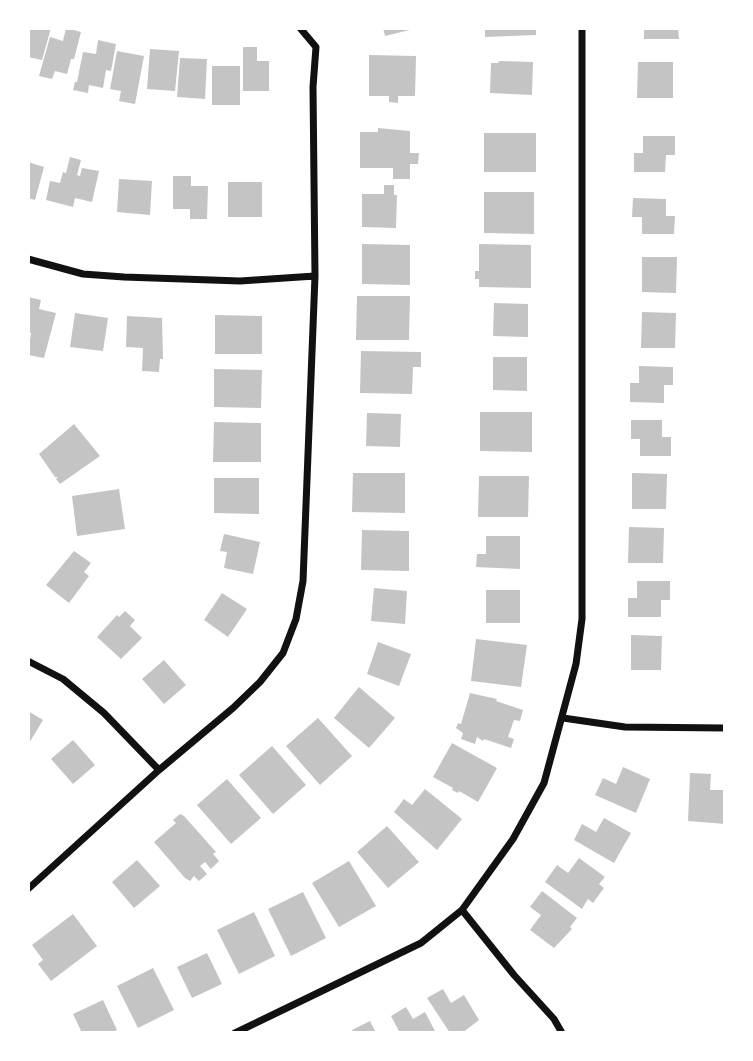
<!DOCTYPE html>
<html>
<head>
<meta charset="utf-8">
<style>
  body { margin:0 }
  #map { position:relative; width:753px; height:1061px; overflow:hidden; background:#fff; font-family:"Open Sans",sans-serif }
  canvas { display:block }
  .frame { position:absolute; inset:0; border:30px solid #fff; pointer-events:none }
</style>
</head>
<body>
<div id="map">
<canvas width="753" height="1061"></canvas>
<div class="frame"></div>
</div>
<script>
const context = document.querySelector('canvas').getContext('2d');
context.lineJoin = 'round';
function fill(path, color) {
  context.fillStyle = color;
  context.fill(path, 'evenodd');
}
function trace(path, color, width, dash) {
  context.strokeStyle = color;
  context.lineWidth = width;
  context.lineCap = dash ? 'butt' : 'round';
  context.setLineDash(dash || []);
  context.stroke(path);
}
fill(new Path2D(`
  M 28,28 L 51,28 L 42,60 L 28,57 Z
  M 66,28 L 81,32 L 74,59 L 71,59 L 67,74 L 55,71 L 52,79 L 39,76 L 50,37 L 63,41 Z
  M 383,28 L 414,28 L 414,29 L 385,36 Z
  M 485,28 L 536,28 L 536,35 L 485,37 Z
  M 644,28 L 678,28 L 679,39 L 644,39 Z
  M 98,40 L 116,44 L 111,71 L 106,70 L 103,88 L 89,85 L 88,93 L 73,90 L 75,82 L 77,82 L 83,52 L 96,54 Z
  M 243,47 L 257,47 L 257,61 L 269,61 L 269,91 L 243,91 Z
  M 150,49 L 179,51 L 175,91 L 147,89 Z
  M 117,51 L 144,56 L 135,104 L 119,101 L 121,91 L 110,89 Z
  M 369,55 L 416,56 L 415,96 L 398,96 L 398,103 L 389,102 L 389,96 L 369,96 Z
  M 180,58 L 207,59 L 205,99 L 177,97 Z
  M 499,61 L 533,62 L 532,95 L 490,93 L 491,63 L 498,63 Z
  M 638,62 L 673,62 L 673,98 L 637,98 Z
  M 212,66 L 240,66 L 240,105 L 212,105 Z
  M 378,128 L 410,131 L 410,153 L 419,153 L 418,164 L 410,164 L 410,179 L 393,179 L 393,168 L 360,168 L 360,132 L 378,132 Z
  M 484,133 L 536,133 L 536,172 L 484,172 Z
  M 643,136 L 675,136 L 675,155 L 666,155 L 665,172 L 634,172 L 634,153 L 643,153 Z
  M 70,157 L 81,160 L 77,175 L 80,176 L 82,168 L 99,171 L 92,202 L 75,198 L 73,207 L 46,200 L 50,181 L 60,183 L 63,172 L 66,173 Z
  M 28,162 L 44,167 L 35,200 L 28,198 Z
  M 173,176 L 191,176 L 191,186 L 208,186 L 207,219 L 190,219 L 190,209 L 173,209 Z
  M 119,179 L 152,181 L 150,215 L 117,212 Z
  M 228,182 L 262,182 L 262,217 L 228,217 Z
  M 384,185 L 394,185 L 394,195 L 397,195 L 396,228 L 362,227 L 362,194 L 384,194 Z
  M 484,192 L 534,192 L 534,234 L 484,233 Z
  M 633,198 L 666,199 L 666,216 L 675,216 L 674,234 L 642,234 L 642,217 L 632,217 Z
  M 362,244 L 410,245 L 410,285 L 362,284 Z
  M 479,244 L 531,245 L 531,288 L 479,287 L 479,279 L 475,279 L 475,271 L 479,271 Z
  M 642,257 L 677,257 L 676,293 L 642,292 Z
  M 357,296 L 410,296 L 409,340 L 356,340 Z
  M 28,297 L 41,300 L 39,309 L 56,313 L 44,358 L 28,355 L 31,333 L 28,332 Z
  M 494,303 L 528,304 L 528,337 L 493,336 Z
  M 642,312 L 676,313 L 675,348 L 641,348 Z
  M 75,313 L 108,318 L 103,351 L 70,347 Z
  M 215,315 L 262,316 L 262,354 L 215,354 Z
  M 127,316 L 162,318 L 163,359 L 160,359 L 159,372 L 142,371 L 143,348 L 126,347 Z
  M 361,351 L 421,352 L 421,367 L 413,367 L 412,394 L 360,393 Z
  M 493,357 L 527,357 L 527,391 L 493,390 Z
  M 639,366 L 673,367 L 673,385 L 664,385 L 664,403 L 630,402 L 630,383 L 639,383 Z
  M 214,369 L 262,370 L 261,408 L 214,407 Z
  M 480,412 L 532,412 L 532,452 L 480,451 Z
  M 367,413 L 401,414 L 400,447 L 366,446 Z
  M 631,420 L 662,420 L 662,437 L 671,437 L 671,456 L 640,456 L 640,439 L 631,439 Z
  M 214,422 L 261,423 L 261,462 L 213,462 Z
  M 74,424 L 100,456 L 60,484 L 56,479 L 58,477 L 55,477 L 39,454 Z
  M 353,473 L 405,473 L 405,513 L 352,512 Z
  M 632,473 L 667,474 L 666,509 L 632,509 Z
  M 479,476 L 529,476 L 528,517 L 478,517 Z
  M 214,478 L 259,478 L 259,514 L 214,513 Z
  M 119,489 L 125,529 L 77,536 L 72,496 Z
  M 629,527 L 664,528 L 663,563 L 628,563 Z
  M 362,530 L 409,531 L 409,571 L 361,570 Z
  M 224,534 L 260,542 L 253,574 L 224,568 L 227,552 L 220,551 Z
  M 486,536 L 520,536 L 520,569 L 476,567 L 477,554 L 486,554 Z
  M 74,551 L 91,563 L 84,572 L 89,576 L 69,603 L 46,585 Z
  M 637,581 L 670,581 L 670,600 L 661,600 L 661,617 L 628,617 L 628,598 L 637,598 Z
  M 374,588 L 407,591 L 405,624 L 371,621 Z
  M 486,590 L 520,590 L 520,623 L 486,623 Z
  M 222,593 L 247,609 L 228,637 L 204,620 Z
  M 125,611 L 135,620 L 130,626 L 142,638 L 121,659 L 97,637 L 117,615 L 119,617 Z
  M 631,635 L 662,636 L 661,670 L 631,670 Z
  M 476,639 L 527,645 L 521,687 L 471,681 Z
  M 378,642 L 411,654 L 399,686 L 367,674 Z
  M 164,660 L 186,685 L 164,704 L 142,679 Z
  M 359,687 L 395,718 L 369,748 L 334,718 Z
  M 470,693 L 497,699 L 496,701 L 523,710 L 520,721 L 514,720 L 508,737 L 514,739 L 511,748 L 484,739 L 483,741 L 477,737 L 475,744 L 461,739 L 463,733 L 456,728 L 458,723 L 461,724 Z
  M 28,711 L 43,720 L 28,745 Z
  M 318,718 L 352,756 L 320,785 L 286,746 Z
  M 73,740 L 95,765 L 73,784 L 51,759 Z
  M 452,743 L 497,768 L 478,802 L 459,791 L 458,793 L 452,790 L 453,788 L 433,777 Z
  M 272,746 L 306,785 L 273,814 L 239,775 Z
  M 623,767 L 650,779 L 636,813 L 595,795 L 603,778 L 616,784 Z
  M 690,773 L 711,774 L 710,790 L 725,790 L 725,824 L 688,821 Z
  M 227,779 L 261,818 L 231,844 L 197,805 Z
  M 425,789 L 462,819 L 437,850 L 394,812 L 404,799 L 412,805 Z
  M 180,814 L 184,816 L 216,852 L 213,854 L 219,861 L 211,869 L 205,862 L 200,866 L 207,874 L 199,881 L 194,876 L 190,881 L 185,878 L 154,842 L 176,823 L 173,820 Z
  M 604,818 L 631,833 L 614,863 L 574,840 L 582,824 L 596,832 Z
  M 387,826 L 419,862 L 388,888 L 357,852 Z
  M 579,858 L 605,877 L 599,884 L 604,888 L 593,903 L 588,899 L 582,909 L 545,882 L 557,865 L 568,873 Z
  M 137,860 L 160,886 L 134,908 L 112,882 Z
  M 349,861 L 376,906 L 339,927 L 312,883 Z
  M 542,891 L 577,918 L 570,927 L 572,929 L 554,948 L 530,930 L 541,915 L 530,907 Z
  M 303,892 L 326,938 L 291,956 L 268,909 Z
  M 254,912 L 275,956 L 239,974 L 217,930 Z
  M 73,914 L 97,946 L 51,981 L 38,964 L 43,960 L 32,945 Z
  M 207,953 L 222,984 L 192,998 L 177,967 Z
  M 153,968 L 174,1010 L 138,1028 L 117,986 Z
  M 443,989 L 451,1003 L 464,995 L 479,1020 L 462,1033 L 450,1033 L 427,998 Z
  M 103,1000 L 117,1030 L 111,1033 L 82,1033 L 73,1014 Z
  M 406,1007 L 413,1019 L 425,1012 L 436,1033 L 400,1033 L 391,1016 Z
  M 370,1021 L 376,1033 L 354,1033 L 352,1030 Z`), '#c4c4c4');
trace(new Path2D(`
  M 28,259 L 83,274 L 124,277 L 240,281 L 315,276
  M 28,661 L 63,679 L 104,713 L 159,770
  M 563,718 L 625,727 L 725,728
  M 28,889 L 159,770 L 233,708 L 260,682 L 283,653 L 296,619 L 303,581 L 315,276 L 313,87 L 316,47 L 300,28
  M 462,910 L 514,975 L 554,1019 L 562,1033
  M 235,1033 L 421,943 L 462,910 L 513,839 L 544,783 L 576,664 L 582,619 L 582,28`), '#111', 7);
</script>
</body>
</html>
